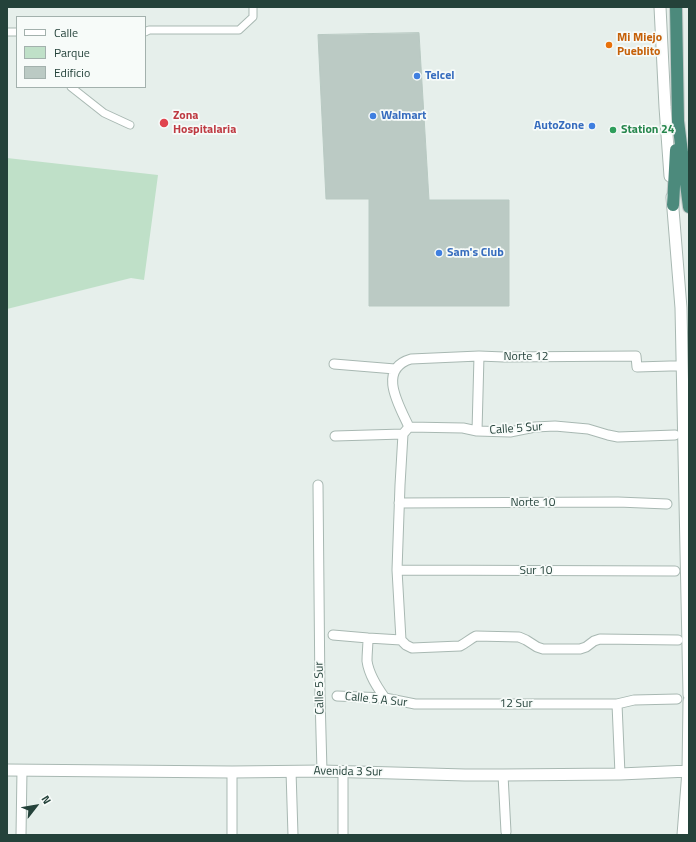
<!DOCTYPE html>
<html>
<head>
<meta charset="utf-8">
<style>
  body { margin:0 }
  #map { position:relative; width:696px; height:842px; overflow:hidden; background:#e6efeb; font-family:"Titillium Web",sans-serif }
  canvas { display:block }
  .frame { position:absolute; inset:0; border:8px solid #24423a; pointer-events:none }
  .legend { position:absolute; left:16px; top:16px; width:130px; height:72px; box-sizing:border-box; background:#f7fbf9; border:1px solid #a3b1ad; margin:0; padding:5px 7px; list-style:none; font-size:12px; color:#24423a }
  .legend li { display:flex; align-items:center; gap:8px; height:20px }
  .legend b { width:20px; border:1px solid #a3b1ad }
  .north { position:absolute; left:16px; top:786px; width:40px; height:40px; -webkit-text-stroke:3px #f7fbf9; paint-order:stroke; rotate:59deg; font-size:11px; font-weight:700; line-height:16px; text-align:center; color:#24423a }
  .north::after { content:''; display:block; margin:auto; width:14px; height:18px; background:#24423a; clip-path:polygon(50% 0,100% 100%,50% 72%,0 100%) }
</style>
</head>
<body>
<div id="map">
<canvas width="696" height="842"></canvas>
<div class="frame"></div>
<ul class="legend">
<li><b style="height:5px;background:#fff"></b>Calle</li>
<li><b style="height:11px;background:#bfe0c8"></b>Parque</li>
<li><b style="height:11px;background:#bbcac4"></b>Edificio</li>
</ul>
<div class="north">N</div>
</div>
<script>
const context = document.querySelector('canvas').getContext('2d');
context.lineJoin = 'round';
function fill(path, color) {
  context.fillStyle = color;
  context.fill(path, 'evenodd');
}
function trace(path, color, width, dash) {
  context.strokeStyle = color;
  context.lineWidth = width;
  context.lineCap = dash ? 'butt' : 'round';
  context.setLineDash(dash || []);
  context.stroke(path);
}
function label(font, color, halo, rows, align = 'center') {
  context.font = font + ' "Titillium Web",sans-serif';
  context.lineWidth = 3.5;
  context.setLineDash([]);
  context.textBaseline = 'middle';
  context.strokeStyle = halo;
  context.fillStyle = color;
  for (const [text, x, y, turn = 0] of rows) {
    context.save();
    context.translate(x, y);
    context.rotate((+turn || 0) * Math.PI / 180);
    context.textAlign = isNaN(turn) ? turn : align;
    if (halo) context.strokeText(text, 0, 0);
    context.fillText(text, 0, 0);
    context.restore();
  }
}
fill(new Path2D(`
  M 7,158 L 158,175 L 144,280 L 131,278 L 7,309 Z`), '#bfe0c8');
const building = new Path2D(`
  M 419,33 L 429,200 L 509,200 L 509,306 L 369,306 L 369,199 L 326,199 L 318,35 Z`);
fill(building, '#bbcac4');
trace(building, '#b8c9c2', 1);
const pedestrian = new Path2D(`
  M 7,32 L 17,32
  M 145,32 L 149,30 L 239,30 L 253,17 L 253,7
  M 71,87 L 104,113 L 130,125`);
const minor = new Path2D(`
  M 334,364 L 395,369
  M 409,427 C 400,407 376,369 411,359 L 479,356 L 504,357 L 636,356 L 637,367 L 670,366 L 682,366
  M 477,431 L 479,356
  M 335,436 L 403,434 L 409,427 L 463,428 L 477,431 L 510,432 L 535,427 L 555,426 L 588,429 L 608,435 L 618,437 L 675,435
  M 318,485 L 320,696 L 322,771
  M 399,503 L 618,502 L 667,504
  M 397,570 L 675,571
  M 333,635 L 368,638 L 401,640 L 406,645 L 412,648 L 460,646 C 466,643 470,639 476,636 L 519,637 L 526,640 L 537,647 L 543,649 L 580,649 L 586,647 L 594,641 L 600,639 L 678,640
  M 368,638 C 368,646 367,653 367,661 C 369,675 377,687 385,698
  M 401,640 L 397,570 L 400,485 L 403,434
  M 337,696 L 385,698 L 415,704 L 617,704 L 634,700 L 677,699
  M 617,704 L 620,774
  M 291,771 L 293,835
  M 343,772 L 343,835
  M 503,775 L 506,832
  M 21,835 L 22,770
  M 232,835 L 232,772`);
const tertiary = new Path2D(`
  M 660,7 L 665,107 L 670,176
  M 672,197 L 681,308 L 689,695
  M 7,770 L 232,772 L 322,771 L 465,775 L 503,775 L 620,774 L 689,771
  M 683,835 L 688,771 L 689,701`);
const trunk = new Path2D(`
  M 676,7 L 678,121 L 689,207
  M 673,205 L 676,150`);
trace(pedestrian, '#a8b8b2', 9);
trace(minor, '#a8b8b2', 11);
trace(tertiary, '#a8b8b2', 13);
trace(trunk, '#c2cac8', 14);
trace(pedestrian, '#fff', 7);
trace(minor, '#fff', 9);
trace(tertiary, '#fff', 11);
trace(trunk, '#4c8a7c', 12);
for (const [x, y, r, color] of [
  [609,45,4,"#e8710a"],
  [417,76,4,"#3f7fe0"],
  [373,116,4,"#3f7fe0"],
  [164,123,5,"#e0444e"],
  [592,126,4,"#3f7fe0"],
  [613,130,4,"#2e9e5b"],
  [439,253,4,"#3f7fe0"]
]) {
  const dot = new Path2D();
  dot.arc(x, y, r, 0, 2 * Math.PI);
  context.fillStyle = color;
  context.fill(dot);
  trace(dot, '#f7fbf9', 1.5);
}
label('bold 12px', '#c56008', '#f7fbf9', [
  ["Mi Miejo",617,38],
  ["Pueblito",617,52]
], 'left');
label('bold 12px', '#366cbe', '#f7fbf9', [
  ["Telcel",425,76],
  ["Walmart",381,116],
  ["AutoZone",584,126,"right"],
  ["Sam's Club",447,253]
], 'left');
label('bold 12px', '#be3a42', '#f7fbf9', [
  ["Zona",173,116],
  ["Hospitalaria",173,130]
], 'left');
label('bold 12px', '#27864d', '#f7fbf9', [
  ["Station 24",621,130]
], 'left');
label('12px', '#24423a', '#f7fbf9', [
  ["Norte 12",526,357],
  ["Calle 5 Sur",516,429,-4],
  ["Norte 10",533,503],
  ["Sur 10",536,571],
  ["Calle 5 Sur",320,688,-91],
  ["Calle 5 A Sur",376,700,6],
  ["12 Sur",516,704],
  ["Avenida 3 Sur",348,772,1]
]);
</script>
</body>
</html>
